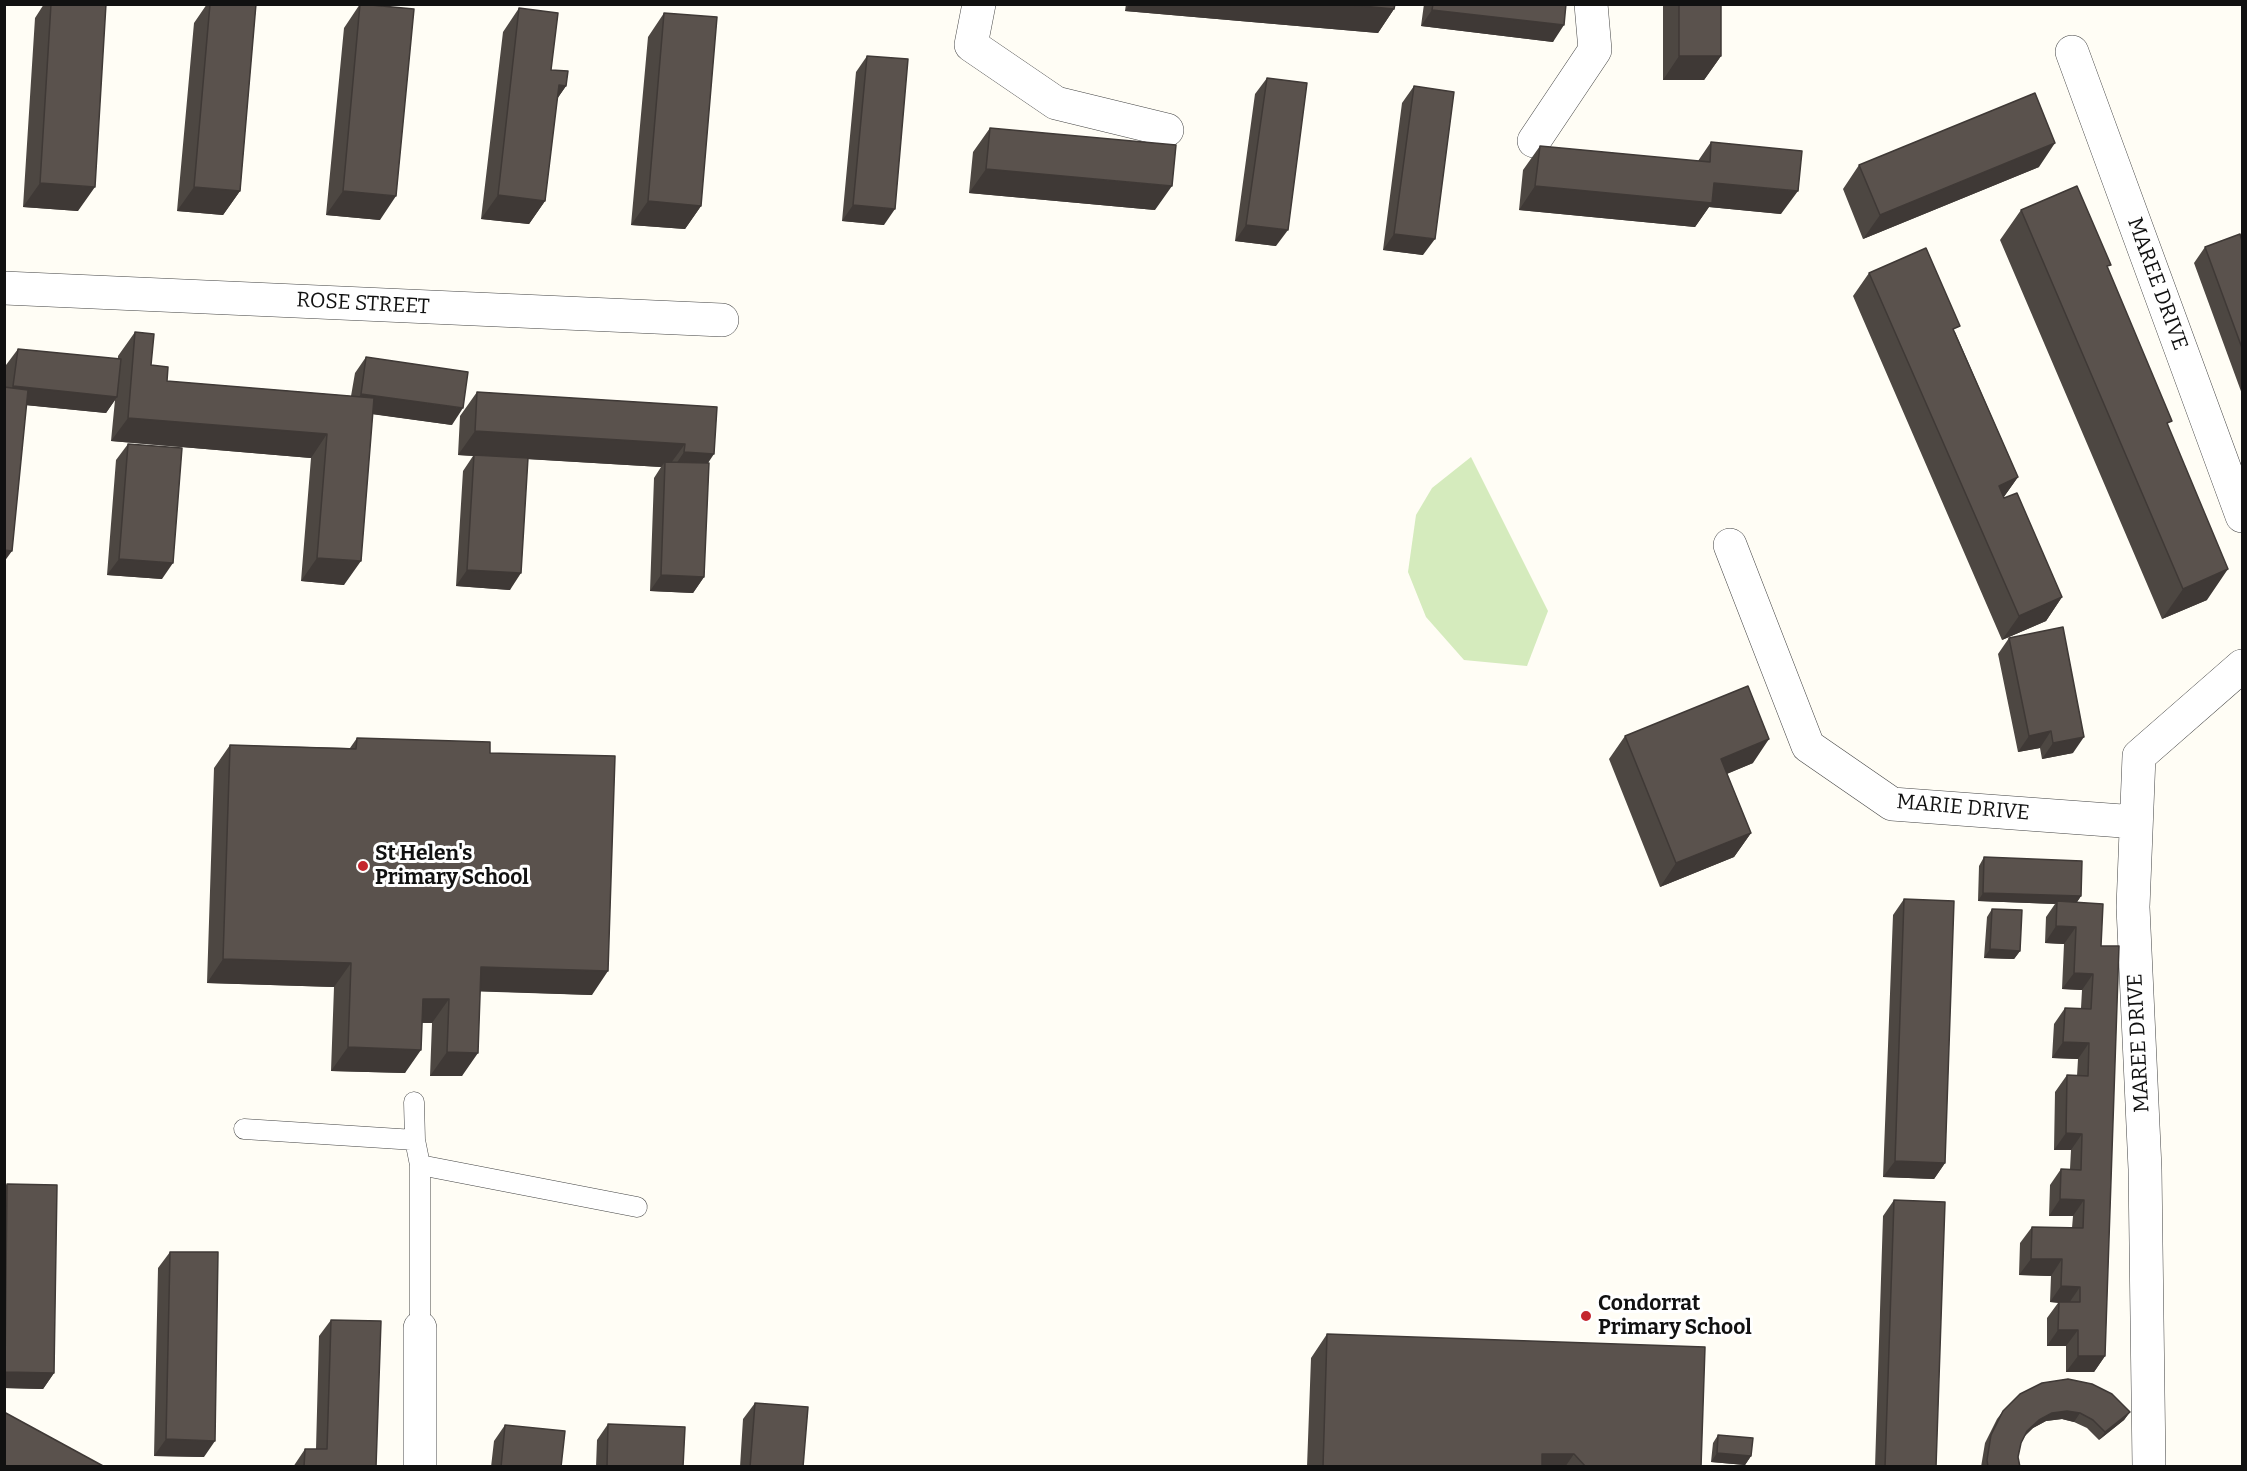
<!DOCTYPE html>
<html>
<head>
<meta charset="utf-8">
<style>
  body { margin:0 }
  #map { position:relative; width:2247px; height:1471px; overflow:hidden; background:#fffdf5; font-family:Bitter,serif }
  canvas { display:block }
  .frame { position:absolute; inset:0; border:6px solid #111; pointer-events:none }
</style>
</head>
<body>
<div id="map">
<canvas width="2247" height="1471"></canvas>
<div class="frame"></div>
</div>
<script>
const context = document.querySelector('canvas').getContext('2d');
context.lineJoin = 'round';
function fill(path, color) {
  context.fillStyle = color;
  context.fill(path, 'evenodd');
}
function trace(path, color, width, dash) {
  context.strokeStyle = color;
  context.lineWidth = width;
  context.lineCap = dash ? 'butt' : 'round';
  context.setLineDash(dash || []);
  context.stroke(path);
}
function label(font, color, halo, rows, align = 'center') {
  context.font = font + ' Bitter,serif';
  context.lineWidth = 6;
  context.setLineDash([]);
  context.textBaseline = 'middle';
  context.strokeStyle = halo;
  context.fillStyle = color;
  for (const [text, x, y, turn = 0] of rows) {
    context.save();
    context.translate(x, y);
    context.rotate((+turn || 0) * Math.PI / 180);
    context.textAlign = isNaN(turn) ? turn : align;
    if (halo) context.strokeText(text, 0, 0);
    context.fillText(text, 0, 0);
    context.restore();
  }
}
fill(new Path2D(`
  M 1471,457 L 1548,611 L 1527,666 L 1464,660 L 1426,617 L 1408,572 L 1416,515 L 1432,488 Z`), '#d5ebbd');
const service = new Path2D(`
  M 414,1102 L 415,1140
  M 244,1129 L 415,1140 L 420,1165 L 637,1207
  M 420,1165 L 420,1328`);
const minor = new Path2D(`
  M 979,4 L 971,45 L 1056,103 L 1167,130
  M 2072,52 L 2242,516
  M 1534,141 L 1595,50 L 1591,4
  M 4,288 L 722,320
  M 1730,545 L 1808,746 L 1892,804 L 2136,822
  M 420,1466 L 420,1328
  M 2149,1466 L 2145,1169 L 2133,907 L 2139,756 L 2242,666`);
trace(service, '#444', 21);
trace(minor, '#444', 34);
trace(service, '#fff', 20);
trace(minor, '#fff', 33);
fill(new Path2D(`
  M 44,4 L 106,4 L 78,211 L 23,207 L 35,18 Z
  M 207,4 L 256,4 L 240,191 L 223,215 L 177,211 L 194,23 Z
  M 360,4 L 380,220 L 326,215 L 344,28 Z
  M 1126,4 L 1395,4 L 1394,9 L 1378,33 L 1125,11 Z
  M 1424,4 L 1566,4 L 1553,42 L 1421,26 Z
  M 1663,4 L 1721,4 L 1721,56 L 1704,80 L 1663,80 Z
  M 519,8 L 551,70 L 566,86 L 557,99 L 545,201 L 529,224 L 481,219 L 503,32 Z
  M 664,13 L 701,206 L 685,229 L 631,225 L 648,37 Z
  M 867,56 L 884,225 L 842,221 L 856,72 Z
  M 1267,78 L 1276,246 L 1235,241 L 1255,94 Z
  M 1414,86 L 1423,255 L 1383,250 L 1402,103 Z
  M 990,128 L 1155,210 L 969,193 L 973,152 Z
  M 1711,142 L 1781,214 L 1709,207 L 1695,227 L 1519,210 L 1523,170 L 1540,146 L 1698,161 Z
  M 1859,165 L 2039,167 L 1863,239 L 1843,189 Z
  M 2021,210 L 2108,269 L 2207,600 L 2162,619 L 2000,240 Z
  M 2242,241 L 2242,394 L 2194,263 L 2205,247 Z
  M 1869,273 L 1955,332 L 2018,477 L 2003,498 L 2062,597 L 2046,621 L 2002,640 L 1853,296 Z
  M 135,332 L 151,365 L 167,381 L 351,396 L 355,373 L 366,357 L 452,425 L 373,414 L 344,585 L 301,581 L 311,458 L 111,441 L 115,400 L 106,413 L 26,405 L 4,562 L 4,381 L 6,365 L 18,349 L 118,359 L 118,356 Z
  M 477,392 L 717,407 L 708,463 L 704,577 L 693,593 L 650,591 L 654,478 L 661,467 L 528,459 L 510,590 L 456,586 L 463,471 L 473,456 L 458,455 L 460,416 Z
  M 128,444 L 162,579 L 107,575 L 116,460 Z
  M 2009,638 L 2073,753 L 2042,759 L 2040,748 L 2018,752 L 1998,654 Z
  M 1625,736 L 1753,763 L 1727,774 L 1751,833 L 1734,857 L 1660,887 L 1609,759 Z
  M 357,738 L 490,753 L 592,995 L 480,991 L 462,1076 L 430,1076 L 432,1023 L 422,1023 L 405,1073 L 331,1071 L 334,987 L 207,983 L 214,768 L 230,745 L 350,748 Z
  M 1984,857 L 2081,896 L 2077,902 L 2101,946 L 2105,1356 L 2094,1372 L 2066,1372 L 2066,1346 L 2047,1346 L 2047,1318 L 2058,1303 L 2050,1302 L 2051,1276 L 2019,1275 L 2020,1243 L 2032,1227 L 2072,1228 L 2073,1216 L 2049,1216 L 2050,1185 L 2061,1169 L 2070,1169 L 2071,1150 L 2054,1150 L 2055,1092 L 2067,1075 L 2077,1076 L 2078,1059 L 2052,1058 L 2054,1024 L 2065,1008 L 2081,1008 L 2082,990 L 2062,989 L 2064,944 L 2045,943 L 2046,917 L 2055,904 L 1978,901 L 1979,866 Z
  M 1904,899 L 1945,1163 L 1934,1179 L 1883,1177 L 1893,915 Z
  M 1992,909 L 2020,951 L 2014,959 L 1984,958 L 1987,917 Z
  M 7,1184 L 54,1373 L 43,1389 L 4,1388 L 4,1188 Z
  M 1894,1200 L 1936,1467 L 1875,1467 L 1883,1216 Z
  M 170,1252 L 204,1457 L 154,1456 L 158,1268 Z
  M 331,1320 L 376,1467 L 293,1467 L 305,1449 L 316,1449 L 319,1336 Z
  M 1327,1334 L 1701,1467 L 1307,1467 L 1311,1358 Z
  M 755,1403 L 803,1467 L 740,1467 L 743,1419 Z
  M 2003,1411 L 2130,1412 L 2124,1420 L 2099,1440 L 2087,1428 L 2074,1422 L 2062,1419 L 2046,1421 L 2033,1428 L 2025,1436 L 2021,1443 L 2018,1457 L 2020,1467 L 1981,1467 L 1985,1443 L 1997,1419 Z
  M 608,1424 L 683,1467 L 596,1467 L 597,1440 Z
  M 505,1425 L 561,1467 L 491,1467 L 494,1441 Z
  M 1718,1435 L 1751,1456 L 1745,1465 L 1711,1462 L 1713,1443 Z`), '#4d4742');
fill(new Path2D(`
  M 1130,4 L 1341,4 L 1394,9 L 1378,33 L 1125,11 Z
  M 1432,10 L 1564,25 L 1553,42 L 1421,26 Z
  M 1679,56 L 1721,56 L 1704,80 L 1663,80 Z
  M 559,85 L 566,86 L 550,109 Z
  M 2055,143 L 2039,167 L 1863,239 L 1880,215 Z
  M 986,169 L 1172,186 L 1155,210 L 969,193 Z
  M 40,183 L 95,187 L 78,211 L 23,207 Z
  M 1714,183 L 1798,191 L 1781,214 L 1709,207 L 1695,227 L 1519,210 L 1535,186 Z
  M 194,187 L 240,191 L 223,215 L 177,211 Z
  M 343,191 L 396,196 L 380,220 L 326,215 Z
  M 498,195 L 545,201 L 529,224 L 481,219 Z
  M 648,201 L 701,206 L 685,229 L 631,225 Z
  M 853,205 L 895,209 L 884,225 L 842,221 Z
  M 1246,225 L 1288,230 L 1276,246 L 1235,241 Z
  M 1394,234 L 1435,239 L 1423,255 L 1383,250 Z
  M 13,386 L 117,397 L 106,413 L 4,403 L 4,399 Z
  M 361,394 L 463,408 L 452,425 L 349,411 Z
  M 128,418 L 327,434 L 311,458 L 111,441 Z
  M 475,431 L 685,444 L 668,467 L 665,462 L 661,467 L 458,455 Z
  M 684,452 L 714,454 L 698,478 L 668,476 Z
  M 2018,477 L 2001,501 L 1999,486 Z
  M 4,550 L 12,551 L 4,562 Z
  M 317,558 L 361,561 L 344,585 L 301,581 Z
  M 119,559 L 173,563 L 162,579 L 107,575 Z
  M 2228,569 L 2207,600 L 2162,619 L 2183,589 Z
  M 467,570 L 521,573 L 510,590 L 456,586 Z
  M 661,575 L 704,577 L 693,593 L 650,591 Z
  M 2062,597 L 2046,621 L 2002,640 L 2019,616 Z
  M 2051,731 L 2040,748 L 2018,752 L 2029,736 Z
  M 2084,737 L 2073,753 L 2042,759 L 2053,743 Z
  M 1769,739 L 1753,763 L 1704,783 L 1721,759 Z
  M 1751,833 L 1734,857 L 1660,887 L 1676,863 Z
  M 1983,893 L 2081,896 L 2075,905 L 2057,901 L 2055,904 L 1978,901 Z
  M 2056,926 L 2076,927 L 2064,944 L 2045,943 Z
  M 1990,949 L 2020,951 L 2014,959 L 1984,958 Z
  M 223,959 L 351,963 L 334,987 L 207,983 Z
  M 481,967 L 608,971 L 592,995 L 465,991 Z
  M 2074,973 L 2093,974 L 2082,990 L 2062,989 Z
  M 423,999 L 449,999 L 432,1023 L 406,1022 Z
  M 2063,1042 L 2089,1043 L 2078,1059 L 2052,1058 Z
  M 348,1047 L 421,1050 L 405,1073 L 331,1071 Z
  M 447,1052 L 478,1053 L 462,1076 L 430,1076 Z
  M 2066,1133 L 2082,1134 L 2071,1150 L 2054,1150 Z
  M 1895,1161 L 1945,1163 L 1934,1179 L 1883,1177 Z
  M 2060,1199 L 2084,1200 L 2073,1216 L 2049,1216 Z
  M 2031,1259 L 2062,1259 L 2051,1276 L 2019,1275 Z
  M 2061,1286 L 2080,1287 L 2069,1303 L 2050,1302 Z
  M 2058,1330 L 2078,1330 L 2066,1346 L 2047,1346 Z
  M 2078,1356 L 2105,1356 L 2094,1372 L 2066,1372 Z
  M 5,1372 L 54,1373 L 43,1389 L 4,1388 Z
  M 2067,1411 L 2080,1413 L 2074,1422 L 2062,1419 L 2046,1421 L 2033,1428 L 2021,1439 L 2027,1431 L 2039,1420 L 2052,1413 Z
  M 2130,1412 L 2124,1420 L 2099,1440 L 2105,1432 Z
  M 166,1439 L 215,1441 L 204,1457 L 154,1456 Z
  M 1717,1453 L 1751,1456 L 1745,1465 L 1711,1462 Z
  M 1542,1454 L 1574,1454 L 1565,1467 L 1534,1467 Z`), '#3f3936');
const building = new Path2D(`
  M 51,4 L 106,4 L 95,187 L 40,183 Z
  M 210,4 L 256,4 L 240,191 L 194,187 Z
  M 360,4 L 414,9 L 396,196 L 343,191 Z
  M 1341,4 L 1395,4 L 1394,9 Z
  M 1433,4 L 1566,4 L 1564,25 L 1432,10 Z
  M 1679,4 L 1721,4 L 1721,56 L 1679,56 Z
  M 519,8 L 558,13 L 551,70 L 568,71 L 566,86 L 559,85 L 545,201 L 498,195 Z
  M 664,13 L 717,17 L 701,206 L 648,201 Z
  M 867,56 L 908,59 L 895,209 L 853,205 Z
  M 1267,78 L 1307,83 L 1288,230 L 1246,225 Z
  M 1414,86 L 1454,92 L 1435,239 L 1394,234 Z
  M 2035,93 L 2055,143 L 1880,215 L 1859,165 Z
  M 990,128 L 1176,145 L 1172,186 L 986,169 Z
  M 1711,142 L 1802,151 L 1798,191 L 1714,183 L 1712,203 L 1535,186 L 1540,146 L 1710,162 Z
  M 2077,186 L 2111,265 L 2107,266 L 2172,421 L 2167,423 L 2228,569 L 2183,589 L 2021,210 Z
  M 2240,234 L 2242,241 L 2242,348 L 2205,247 Z
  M 1926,248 L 1960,326 L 1953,329 L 2018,477 L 1999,486 L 2004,498 L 2017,493 L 2062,597 L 2019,616 L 1869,273 Z
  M 135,332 L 154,334 L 151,365 L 168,367 L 167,381 L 374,398 L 361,561 L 317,558 L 327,434 L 128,418 Z
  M 18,349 L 121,359 L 117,397 L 13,386 Z
  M 366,357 L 468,372 L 463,408 L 361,394 Z
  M 4,387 L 28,390 L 12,551 L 4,550 Z
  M 477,392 L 717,407 L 714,454 L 684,452 L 685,444 L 475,431 Z
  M 128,444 L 182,448 L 173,563 L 119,559 Z
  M 474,455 L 528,458 L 521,573 L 467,570 Z
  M 665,462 L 709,463 L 704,577 L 661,575 Z
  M 2063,627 L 2084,737 L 2053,743 L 2051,731 L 2029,736 L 2009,638 Z
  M 1748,686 L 1769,739 L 1721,759 L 1751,833 L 1676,863 L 1625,736 Z
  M 357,738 L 490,742 L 490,753 L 615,756 L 608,971 L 481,967 L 478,1053 L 447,1052 L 449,999 L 423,999 L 421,1050 L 348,1047 L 351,963 L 223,959 L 230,745 L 356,749 Z
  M 1984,857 L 2082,861 L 2081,896 L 1983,893 Z
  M 1904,899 L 1954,901 L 1945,1163 L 1895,1161 Z
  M 2057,901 L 2103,904 L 2101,946 L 2119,946 L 2105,1356 L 2078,1356 L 2078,1330 L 2058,1330 L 2059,1302 L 2080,1302 L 2080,1287 L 2061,1286 L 2062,1259 L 2031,1259 L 2032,1227 L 2083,1228 L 2084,1200 L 2060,1199 L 2061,1169 L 2081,1170 L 2082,1134 L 2066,1133 L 2067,1075 L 2088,1076 L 2089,1043 L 2063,1042 L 2065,1008 L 2091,1009 L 2093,974 L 2074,973 L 2076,927 L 2056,926 Z
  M 1992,909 L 2022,910 L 2020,951 L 1990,949 Z
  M 7,1184 L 57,1185 L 54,1373 L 5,1372 Z
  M 1894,1200 L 1945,1202 L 1936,1467 L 1885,1467 Z
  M 170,1252 L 218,1252 L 215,1441 L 166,1439 Z
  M 331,1320 L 381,1321 L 376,1467 L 304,1467 L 305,1449 L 327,1449 Z
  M 1327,1334 L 1705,1347 L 1701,1467 L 1586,1467 L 1574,1454 L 1542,1454 L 1542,1467 L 1323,1467 Z
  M 2068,1379 L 2092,1384 L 2112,1394 L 2130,1412 L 2105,1432 L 2093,1420 L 2080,1413 L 2067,1411 L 2052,1413 L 2039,1420 L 2027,1431 L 2021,1443 L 2018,1457 L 2020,1467 L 1988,1467 L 1987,1460 L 1991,1435 L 2003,1411 L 2020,1394 L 2042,1383 Z
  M 755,1403 L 808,1407 L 803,1467 L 750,1467 Z
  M 4,1412 L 105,1467 L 4,1467 Z
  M 608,1424 L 685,1427 L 683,1467 L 607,1467 Z
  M 505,1425 L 565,1431 L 561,1467 L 501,1467 Z
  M 1718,1435 L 1753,1438 L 1751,1456 L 1717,1453 Z`);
fill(building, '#5a524d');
trace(building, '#3f3936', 1.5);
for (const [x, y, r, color] of [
  [363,866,6,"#c4262e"],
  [1586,1316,6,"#c4262e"]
]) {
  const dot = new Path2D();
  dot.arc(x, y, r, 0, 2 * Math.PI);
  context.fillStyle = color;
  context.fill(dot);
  trace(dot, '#fff', 2);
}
label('21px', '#111', '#fff', [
  ["MAREE DRIVE",2157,284,70],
  ["ROSE STREET",363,304,3],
  ["MARIE DRIVE",1963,808,5],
  ["MAREE DRIVE",2139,1043,-93]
]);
label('bold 21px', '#111', '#fff', [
  ["St Helen's",375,854],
  ["Primary School",375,878],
  ["Condorrat",1598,1304],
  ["Primary School",1598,1328]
], 'left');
</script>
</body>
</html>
